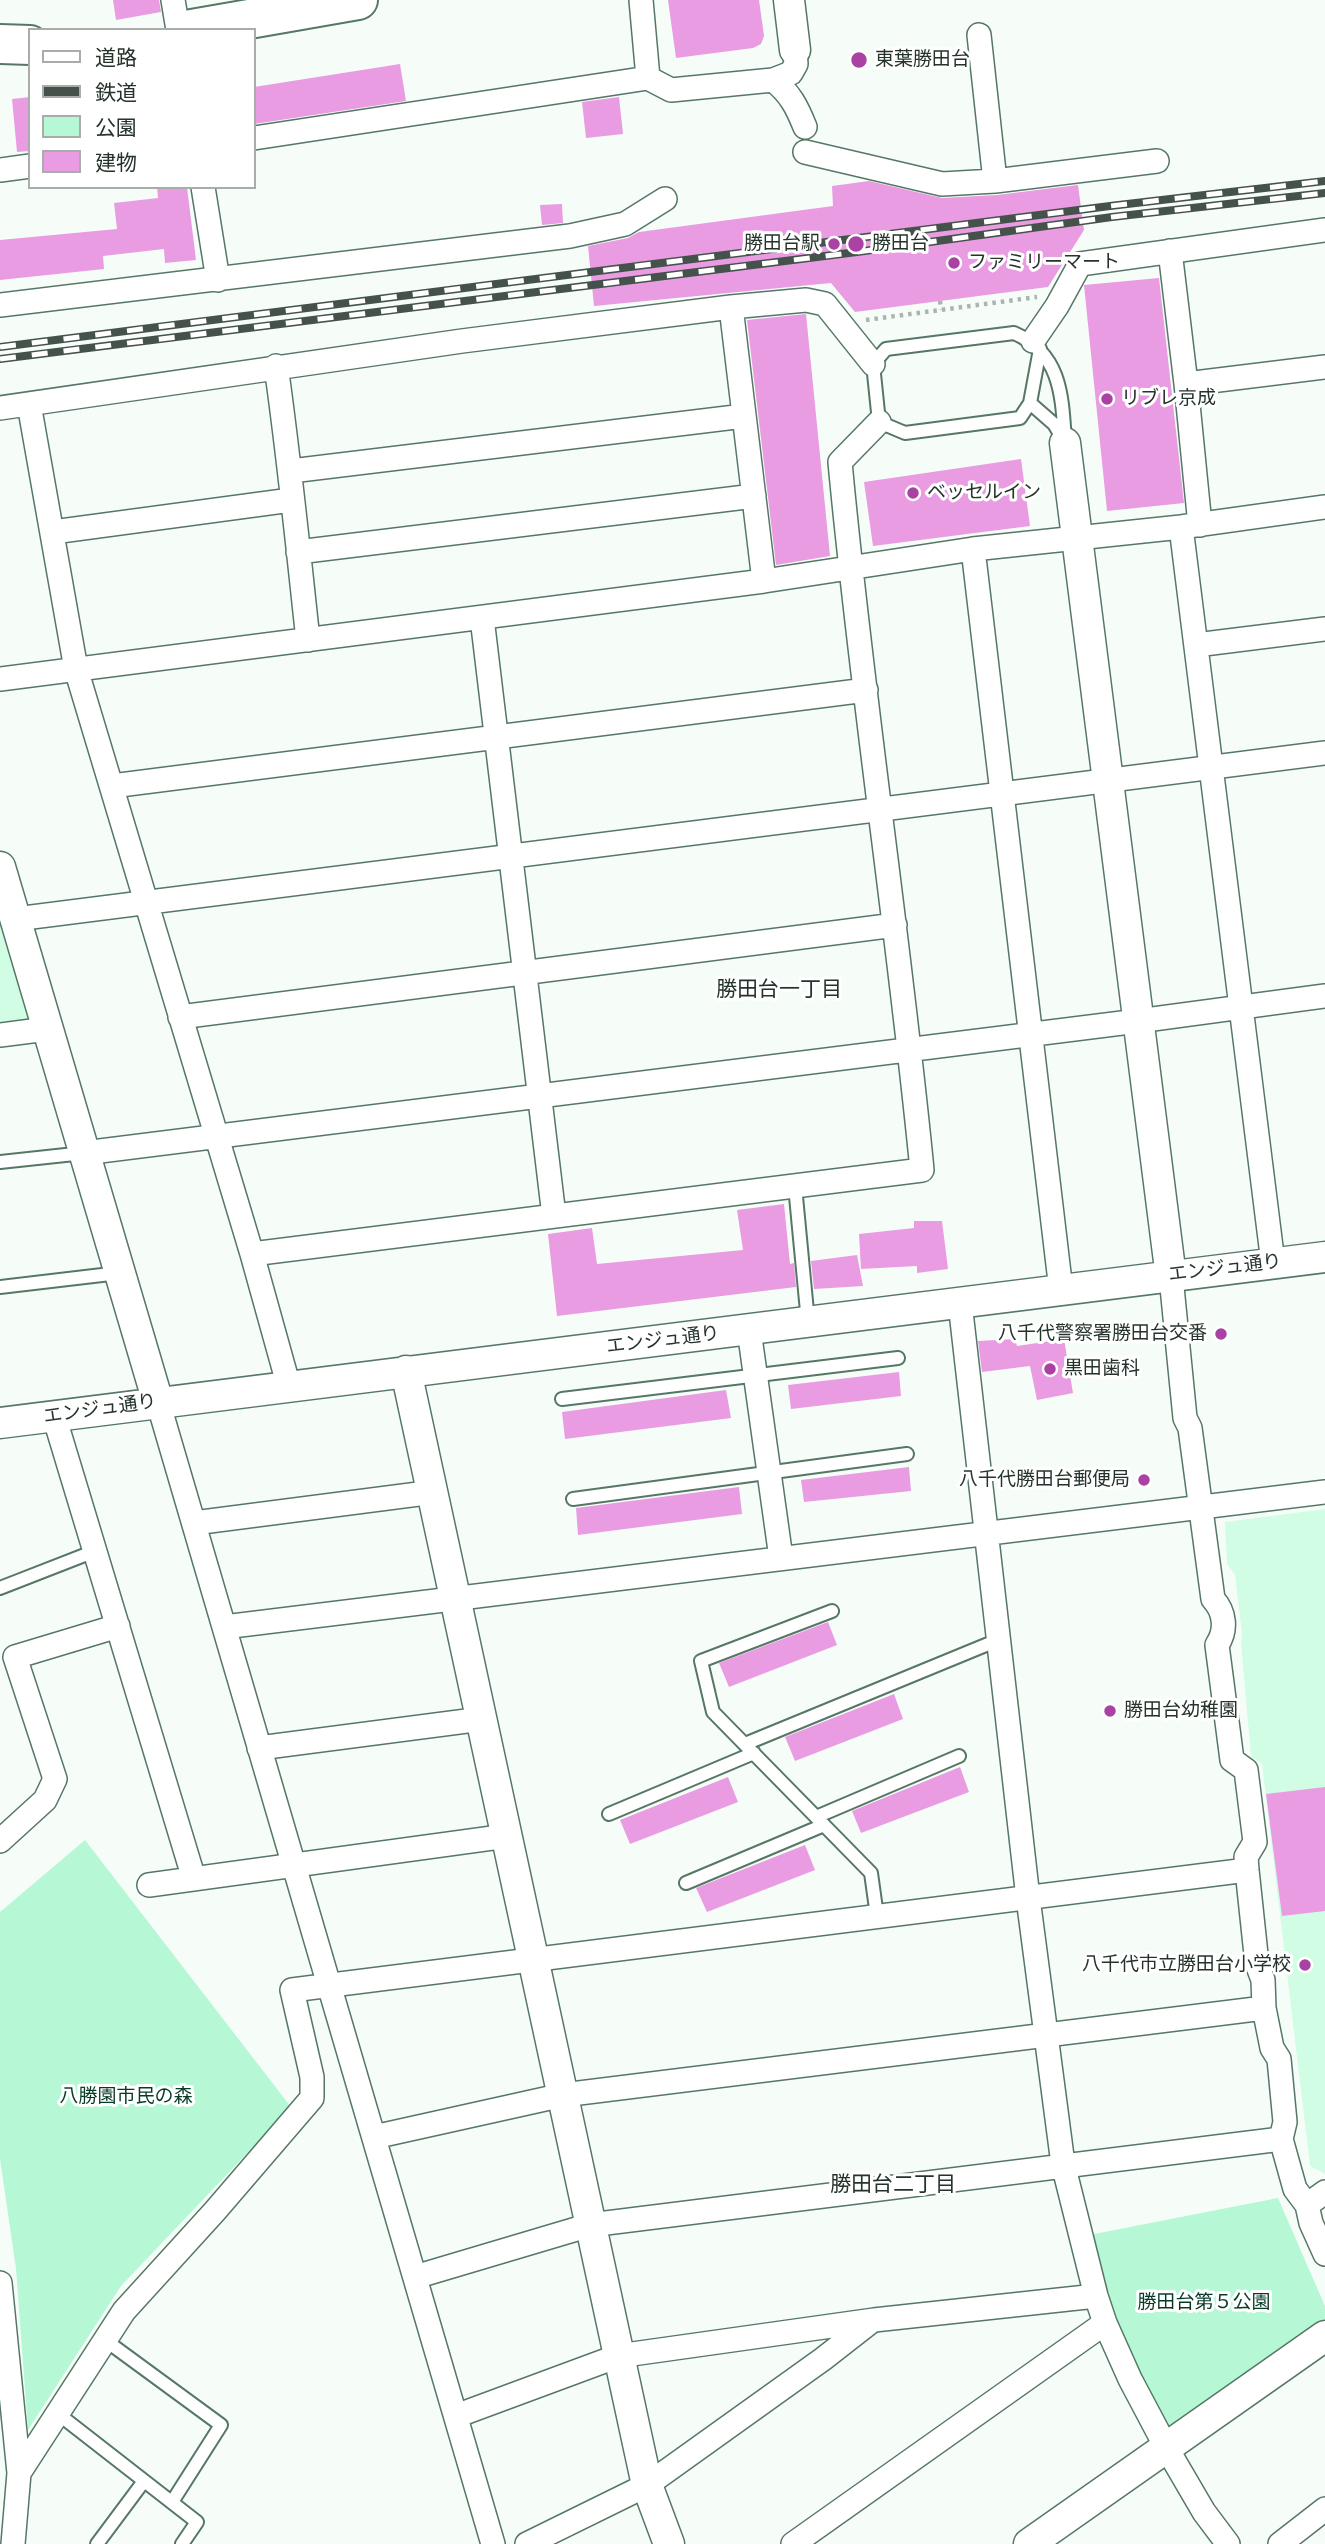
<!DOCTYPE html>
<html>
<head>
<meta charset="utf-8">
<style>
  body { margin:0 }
  #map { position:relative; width:1325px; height:2544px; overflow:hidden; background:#f6fdf9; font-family:"Titillium Web","Noto Sans JP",sans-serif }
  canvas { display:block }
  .legend { position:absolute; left:28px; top:28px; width:228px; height:161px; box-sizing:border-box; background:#fff; border:2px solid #a8adaa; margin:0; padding:9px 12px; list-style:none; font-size:21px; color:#25332b }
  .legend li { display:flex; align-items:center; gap:14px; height:35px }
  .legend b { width:35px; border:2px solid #a8adaa }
</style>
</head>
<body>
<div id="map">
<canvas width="1325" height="2544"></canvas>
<ul class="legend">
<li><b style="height:9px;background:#fff"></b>道路</li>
<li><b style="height:9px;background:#45524b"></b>鉄道</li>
<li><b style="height:19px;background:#b6f8d5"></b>公園</li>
<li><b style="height:19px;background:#e99ce2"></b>建物</li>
</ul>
</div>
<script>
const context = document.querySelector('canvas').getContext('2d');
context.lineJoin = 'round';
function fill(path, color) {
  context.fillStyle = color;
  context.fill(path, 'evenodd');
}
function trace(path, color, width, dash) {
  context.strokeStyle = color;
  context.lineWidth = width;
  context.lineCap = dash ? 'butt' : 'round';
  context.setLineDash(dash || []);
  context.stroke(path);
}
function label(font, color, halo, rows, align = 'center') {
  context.font = font + ' "Titillium Web","Noto Sans JP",sans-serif';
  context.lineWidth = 6;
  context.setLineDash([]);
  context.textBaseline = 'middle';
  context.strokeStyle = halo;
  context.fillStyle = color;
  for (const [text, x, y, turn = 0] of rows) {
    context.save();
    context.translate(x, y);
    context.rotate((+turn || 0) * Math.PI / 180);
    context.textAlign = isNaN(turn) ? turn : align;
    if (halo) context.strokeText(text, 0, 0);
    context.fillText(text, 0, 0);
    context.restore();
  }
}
fill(new Path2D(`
  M 0,907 L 33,1018 L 27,1023 L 0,1027 Z
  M 1325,1509 L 1325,2174 L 1310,2166 L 1262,1764 L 1251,1756 L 1241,1643 L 1242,1634 L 1235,1575 L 1227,1564 L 1225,1522 Z`), '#d1fde5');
fill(new Path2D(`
  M 85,1840 L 291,2107 L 121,2286 L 28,2430 L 16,2269 L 0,2159 L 0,1912 Z
  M 1278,2198 L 1325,2306 L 1325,2323 L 1168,2440 L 1110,2321 L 1089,2235 Z`), '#b6f8d5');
fill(new Path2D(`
  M 113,0 L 159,0 L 161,12 L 116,20 Z
  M 668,0 L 759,0 L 764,36 L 761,44 L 753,48 L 676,58 Z
  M 400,64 L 406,101 L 254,124 L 254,87 Z
  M 30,97 L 30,151 L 17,152 L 12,99 Z
  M 619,97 L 623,134 L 586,138 L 582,102 Z
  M 869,181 L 942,198 L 997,195 L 1078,185 L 1084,230 L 1048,287 L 855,312 L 831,283 L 594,306 L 588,246 L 628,238 L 639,232 L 833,206 L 832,186 Z
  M 157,187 L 187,187 L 196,260 L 165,263 L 164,249 L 103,256 L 104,269 L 0,280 L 0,240 L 117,229 L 114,203 L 158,198 Z
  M 562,204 L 563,223 L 542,225 L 540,205 Z
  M 1159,278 L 1184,503 L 1107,511 L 1084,285 Z
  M 806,314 L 830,556 L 776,565 L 747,320 Z
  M 1021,459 L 1030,526 L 873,546 L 864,482 Z
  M 784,1204 L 790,1264 L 794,1263 L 796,1287 L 557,1316 L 548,1234 L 592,1228 L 597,1264 L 743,1250 L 737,1210 Z
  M 914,1221 L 942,1221 L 948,1269 L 917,1273 L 917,1266 L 861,1269 L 859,1234 L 914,1228 Z
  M 857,1255 L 863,1286 L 814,1289 L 811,1261 Z
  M 1015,1339 L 1017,1346 L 1064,1339 L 1073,1393 L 1037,1400 L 1030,1366 L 982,1372 L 978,1341 Z
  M 899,1372 L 901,1396 L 791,1409 L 788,1385 Z
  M 726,1390 L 731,1418 L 565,1439 L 562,1412 Z
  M 909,1467 L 911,1491 L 804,1502 L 801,1480 Z
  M 739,1487 L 742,1514 L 578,1535 L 576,1508 Z
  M 828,1622 L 837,1645 L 729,1687 L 719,1663 Z
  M 894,1694 L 903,1719 L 795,1761 L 785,1737 Z
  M 960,1767 L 969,1792 L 861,1833 L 852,1811 Z
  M 728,1777 L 738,1802 L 630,1844 L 620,1820 Z
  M 1325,1787 L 1325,1911 L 1282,1916 L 1266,1794 Z
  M 805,1845 L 815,1870 L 707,1912 L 696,1888 Z`), '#e99ce2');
const service = new Path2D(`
  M 1040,349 L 1030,403 L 1020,418 L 905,433 L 879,422 L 873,364 L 886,349 L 1014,333 C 1062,354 1062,397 1065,442
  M 1030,403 L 1054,424 L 1063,439
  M 0,1162 L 84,1153
  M 795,1186 L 808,1322
  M 0,1287 L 119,1273
  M 562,1399 L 898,1358
  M 573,1499 L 907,1454
  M 0,1588 L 95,1551
  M 832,1611 L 701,1661 L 713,1712 L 871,1873 L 877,1916
  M 745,1744 L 998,1640
  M 609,1814 L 754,1753
  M 816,1817 L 959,1756
  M 686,1883 L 824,1825
  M 105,2340 L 221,2425 L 172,2502
  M 57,2413 L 197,2522 L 182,2544
  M 97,2544 L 144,2481`);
const minor = new Path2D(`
  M 173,0 L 178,30
  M 641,0 L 648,78
  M 979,35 L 995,181
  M 773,80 C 790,93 797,107 805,127
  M 254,138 L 648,78 L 671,90 L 773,80 L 791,73 L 796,64 L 795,50
  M 805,152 L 942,184 L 995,181 L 1157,161
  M 0,170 L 30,166
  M 203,187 L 218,280
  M 1170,251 L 1186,384 L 1200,525
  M 0,305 L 570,236 L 625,224 L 665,199
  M 731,307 L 764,581
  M 1033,341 L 1057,306 L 1080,264 L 1325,230
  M 276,366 C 289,457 298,548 308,640
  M 1186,384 L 1325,367
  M 29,404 L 76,669 L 252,1254 L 289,1387
  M 0,408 L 462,341 L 731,307 L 806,300 L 825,304 L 873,364
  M 291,471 L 744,416
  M 1181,527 L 1273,1263
  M 53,532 L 291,500
  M 973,549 L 1061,1290
  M 298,552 L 754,496
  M 482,618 L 554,1216
  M 1196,645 L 1325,629
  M 0,679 L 764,581 L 973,549 L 1181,527 L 1325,507
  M 112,786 L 866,690
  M 16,919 L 1325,753
  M 180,1017 L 895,925
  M 0,1035 L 47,1029
  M 84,1153 L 1138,1021 L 1325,996
  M 252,1254 L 922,1170 C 899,934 862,699 840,462 L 879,422
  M 1171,1277 L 1185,1418 L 1190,1428 L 1213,1599 C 1225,1612 1227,1630 1217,1645 L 1232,1760 L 1246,1770 L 1255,1842 L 1246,1857 L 1247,1870 L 1257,1964 L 1263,1980 L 1264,2008 L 1272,2048 L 1279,2059 L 1285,2122 L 1281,2139 L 1295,2189 L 1307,2205 L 1311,2223 L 1325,2254
  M 960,1303 L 1028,1898 L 1063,2164 L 1096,2296 L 1105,2323 L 1130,2379 L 1166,2447 L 1204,2512 L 1228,2544
  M 749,1330 L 781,1558
  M 158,1402 L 493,2544
  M 54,1416 L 194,1879
  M 194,1523 L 434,1492
  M 224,1627 L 1325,1492
  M 259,1748 L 482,1719
  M 0,1841 L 45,1800 L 55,1779 L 15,1657 L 118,1626
  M 149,1885 L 507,1836
  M 374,2137 L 563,2095 L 1264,2008
  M 1307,2205 L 1325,2192
  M 415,2277 L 590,2225 L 1281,2139
  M 0,2283 L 19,2473 L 13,2544
  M 456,2416 L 618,2356 L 874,2320 L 1096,2296
  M 19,2473 L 124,2311 L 215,2211 L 312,2098 L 312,2077 L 292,1990 L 1247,1870
  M 527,2544 L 647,2485 L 823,2359 L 873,2320
  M 793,2544 L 1105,2323
  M 1280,2544 L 1325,2509`);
const tertiary = new Path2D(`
  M 789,0 L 795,50
  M 1065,443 L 1171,1277
  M 0,867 L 158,1402
  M 406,1371 L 647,2485 L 669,2544
  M 0,1423 L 1325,1257
  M 1029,2544 L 1325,2336`);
const trunk = new Path2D(`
  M 186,30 L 358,0
  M 0,44 L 30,45`);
trace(service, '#567766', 16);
trace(minor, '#567766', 26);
trace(tertiary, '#567766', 33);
trace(trunk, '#567766', 42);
trace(new Path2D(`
  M 940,301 L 941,310
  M 866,320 L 1037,297`), '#abb5af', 4.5, [3.5, 5]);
trace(service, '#fff', 12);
trace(minor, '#fff', 23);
trace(tertiary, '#fff', 30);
trace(trunk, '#fff', 38);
const rail = new Path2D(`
  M 0,347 L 1110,206 L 1325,181
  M 0,359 L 857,252 L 1112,217 L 1325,193`);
trace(rail, '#45524b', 8);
trace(rail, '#fff', 5, [16]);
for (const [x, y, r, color] of [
  [859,60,9,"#aa42a4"],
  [834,244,7,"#aa42a4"],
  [856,244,9,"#aa42a4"],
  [954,263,7,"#aa42a4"],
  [1107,399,7,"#aa42a4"],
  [913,493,7,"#aa42a4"],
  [1221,1334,7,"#aa42a4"],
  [1050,1369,7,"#aa42a4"],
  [1144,1480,7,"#aa42a4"],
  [1110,1711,7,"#aa42a4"],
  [1305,1965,7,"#aa42a4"]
]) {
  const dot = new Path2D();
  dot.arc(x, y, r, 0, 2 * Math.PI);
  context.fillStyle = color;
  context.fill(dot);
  trace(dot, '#fff', 2.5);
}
label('19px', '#25332b', '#fff', [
  ["東葉勝田台",875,60],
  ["勝田台駅",820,244,"right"],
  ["勝田台",872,244],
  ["ファミリーマート",968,263],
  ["リブレ京成",1121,399],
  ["ベッセルイン",927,493],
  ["八千代警察署勝田台交番",1207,1334,"right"],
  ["黒田歯科",1064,1369],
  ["八千代勝田台郵便局",1130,1480,"right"],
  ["勝田台幼稚園",1124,1711],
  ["八千代市立勝田台小学校",1291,1965,"right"]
], 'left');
label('19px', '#25332b', '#fff', [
  ["エンジュ通り",1225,1269,-7],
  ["エンジュ通り",663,1341,-7],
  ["エンジュ通り",100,1410,-8]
]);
label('19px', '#073a26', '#fff', [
  ["八勝園市民の森",126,2097],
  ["勝田台第５公園",1204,2303]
]);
label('21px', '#25332b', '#fff', [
  ["勝田台一丁目",779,991],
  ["勝田台二丁目",893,2186]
]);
</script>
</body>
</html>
